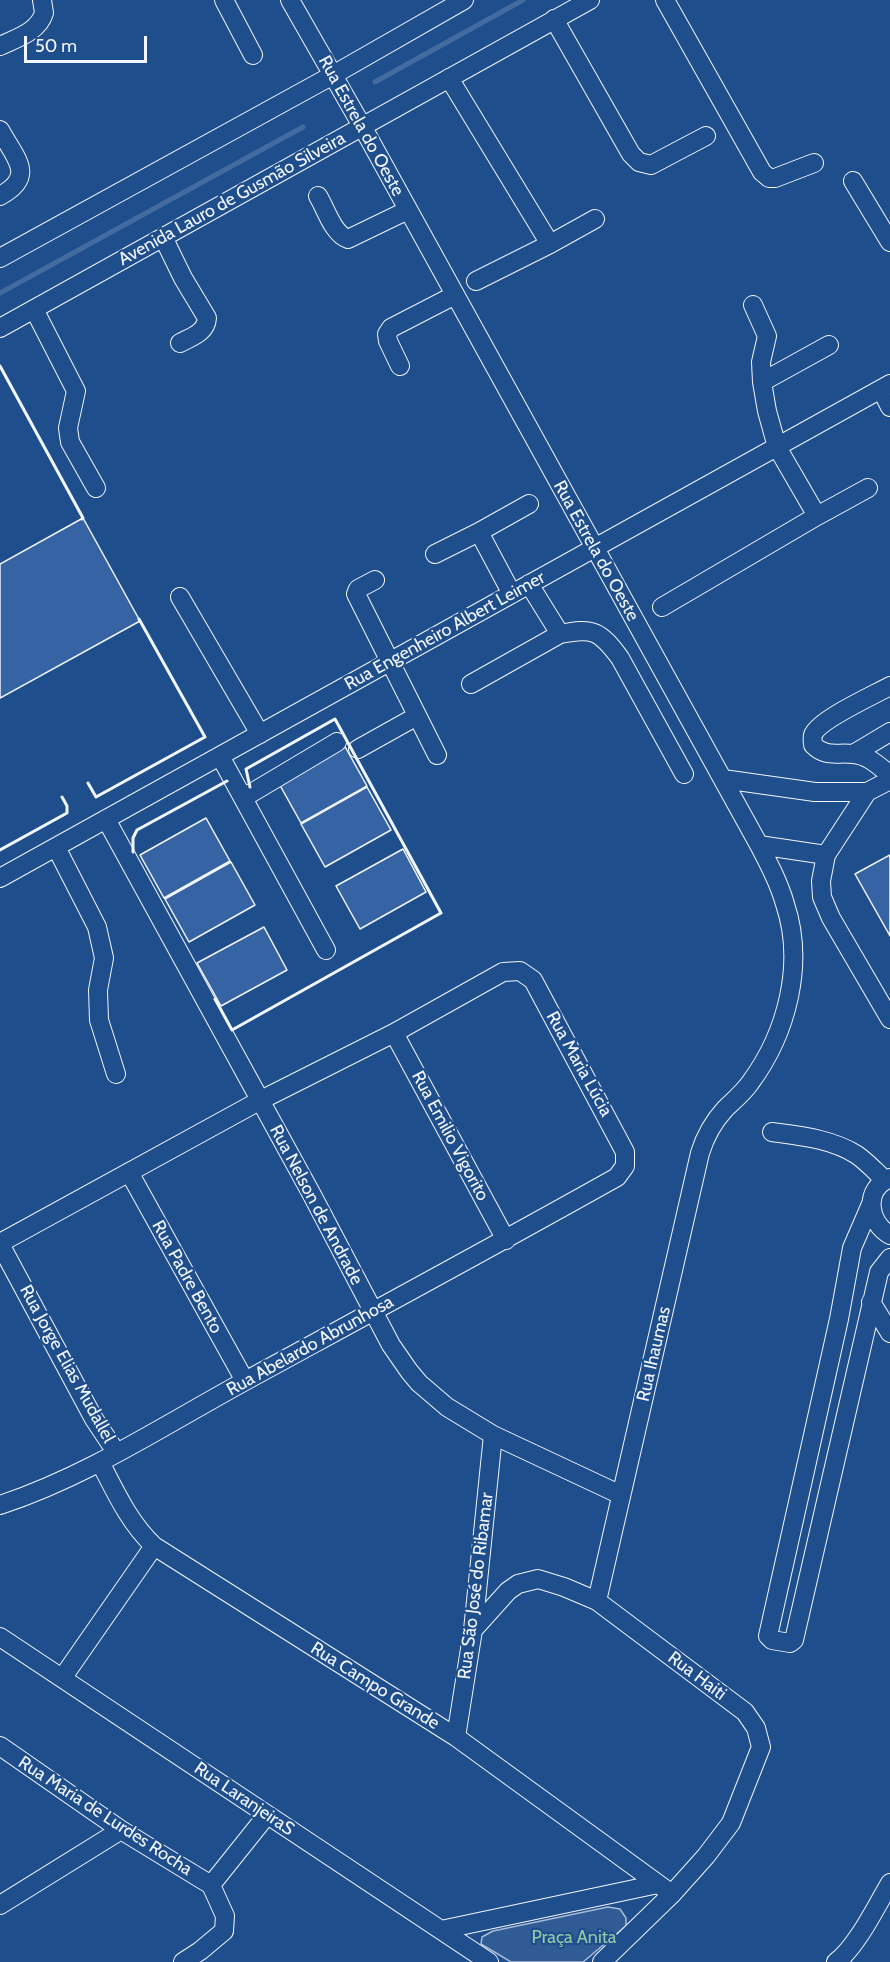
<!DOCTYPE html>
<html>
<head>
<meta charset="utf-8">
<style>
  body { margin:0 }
  #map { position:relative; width:890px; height:1962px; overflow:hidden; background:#1f4e8c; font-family:Cabin,sans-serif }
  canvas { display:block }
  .scale { position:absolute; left:24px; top:36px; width:123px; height:27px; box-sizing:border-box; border:3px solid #f2f6ff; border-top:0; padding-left:8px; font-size:18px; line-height:21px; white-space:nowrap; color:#f2f6ff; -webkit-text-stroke:4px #1f4e8c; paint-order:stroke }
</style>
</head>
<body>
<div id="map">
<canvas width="890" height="1962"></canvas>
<div class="scale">50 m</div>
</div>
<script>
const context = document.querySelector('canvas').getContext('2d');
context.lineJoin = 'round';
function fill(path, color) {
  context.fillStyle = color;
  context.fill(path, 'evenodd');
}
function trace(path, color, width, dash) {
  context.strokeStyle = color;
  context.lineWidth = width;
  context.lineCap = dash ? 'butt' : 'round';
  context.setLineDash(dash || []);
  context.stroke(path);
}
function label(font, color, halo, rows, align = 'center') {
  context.font = font + ' Cabin,sans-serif';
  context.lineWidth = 4.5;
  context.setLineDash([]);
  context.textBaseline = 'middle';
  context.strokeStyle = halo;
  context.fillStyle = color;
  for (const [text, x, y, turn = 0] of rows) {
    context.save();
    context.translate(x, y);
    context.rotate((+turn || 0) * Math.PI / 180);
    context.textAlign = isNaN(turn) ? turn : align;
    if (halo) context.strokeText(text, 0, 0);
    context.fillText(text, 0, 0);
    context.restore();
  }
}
const built = new Path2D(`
  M 608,1907 L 620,1909 L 626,1918 L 626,1926 L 583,1962 L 511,1962 L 481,1944 L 482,1937 L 493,1931 Z`);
fill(built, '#305b95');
trace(built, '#a8bbd7', 1.5);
trace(new Path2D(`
  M 375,82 L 523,0
  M 0,293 L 303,127`), '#446ba0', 5);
const building = new Path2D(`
  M 83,518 L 140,621 L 0,698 L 0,564 Z
  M 343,743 L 367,786 L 301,823 L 277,780 Z
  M 367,787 L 391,830 L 325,867 L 301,824 Z
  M 206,818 L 230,861 L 164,898 L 140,855 Z
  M 403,849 L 426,892 L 360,929 L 336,886 Z
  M 890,855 L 890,936 L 855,874 Z
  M 231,862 L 255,905 L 189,942 L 165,899 Z
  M 264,927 L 287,970 L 221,1006 L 197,963 Z`);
fill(building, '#3563a3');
trace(building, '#f2f6ff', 1.5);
const minor = new Path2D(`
  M 224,0 L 253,55
  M 290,0 L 362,126 L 759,845 C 769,864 779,883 785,904 C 805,964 787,1033 750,1083 C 743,1093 733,1101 725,1109 C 713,1122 705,1137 700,1153 L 597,1601
  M 665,0 L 762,172 L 769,178 L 775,178 L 814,163
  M 554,19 L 631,154 L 639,162 L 651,165 L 706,136
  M 0,46 C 17,38 38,32 44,13 L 42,0
  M 449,78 L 550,244 L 476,281
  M 0,130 C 15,158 37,176 0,196
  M 853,181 L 890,242
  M 318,196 C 326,209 333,234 348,239 L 408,210
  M 163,237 L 183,278 L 207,318 C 206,333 191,337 180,343
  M 550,244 L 595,219
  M 0,258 L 333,75 L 464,0
  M 34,309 L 76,391 L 68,428 L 70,442 L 96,488
  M 0,328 L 590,0
  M 400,366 L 388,341 L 387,334 L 391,328 L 455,295
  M 762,382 L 829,345
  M 881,389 L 890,407
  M 817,516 L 868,488
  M 479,532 L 529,504
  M 435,554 L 479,532 L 512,594
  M 375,580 L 358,589 L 356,594 L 437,755
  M 529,584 L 560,634 C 593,627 600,631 620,658 L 684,774
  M 180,597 L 260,734
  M 662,607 L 817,516 L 777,447 L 767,411 L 762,382 L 761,362 L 767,336 L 753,305
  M 471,684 L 560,634
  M 890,686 C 874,695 818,720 813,735 C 812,737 813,743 813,745 C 826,758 837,752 853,754 C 868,755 879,766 890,775
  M 358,749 L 417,716
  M 855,753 L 890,732
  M 220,756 L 326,950
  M 723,779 L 815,792 L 867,792 L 890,780
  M 867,792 L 826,855 L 821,881 L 822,897 L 831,918 L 890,1019
  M 243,798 L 337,742
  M 106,819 L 311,1193 L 391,1345 L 409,1371 L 419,1383 L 447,1407 L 493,1435 L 621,1495
  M 759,845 L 826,855
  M 56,847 L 97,927 L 104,958 L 98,990 L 99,1020 L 116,1074
  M 0,878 L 890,384
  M 394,1033 L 506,1240
  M 772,1132 C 801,1136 832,1139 857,1155 C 867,1162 876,1172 885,1180
  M 129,1172 L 245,1381
  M 890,1178 C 863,1189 868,1223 890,1235
  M 871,1204 L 852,1248 L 839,1319 L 768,1636 L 772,1640 L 790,1643 L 794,1640 L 879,1272 L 890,1258
  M 0,1243 L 259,1101 L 394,1033 L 503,972 L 520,971 L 533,980 L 625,1152 L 625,1166 L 617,1177 C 494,1246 370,1313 247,1380 C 166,1424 88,1476 0,1505
  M 0,1244 L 94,1419 L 116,1452
  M 871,1302 L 890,1333
  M 100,1462 C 116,1493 129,1522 154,1546 L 456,1737 L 672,1894
  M 473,1630 L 508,1591 L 518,1584 L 538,1579 L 564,1587 L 597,1601 L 745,1712 L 756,1728 L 761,1747 L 731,1823 L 706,1856 L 672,1894 L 602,1962
  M 0,1637 L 489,1962
  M 63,1677 L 154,1546
  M 456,1737 L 473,1630 L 493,1435
  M 0,1746 L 121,1830 L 211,1885
  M 211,1885 L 267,1815
  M 0,1905 L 121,1830
  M 441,1930 L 658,1884
  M 183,1962 L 200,1951 L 224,1931 L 225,1916 L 211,1885
  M 836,1962 C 856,1948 877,1905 890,1883`);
trace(minor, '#f2f6ff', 20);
trace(minor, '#1f4e8c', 18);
trace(new Path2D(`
  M 0,366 L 83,518 L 82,519
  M 88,783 L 96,797 L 205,737 L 139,619
  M 0,850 L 67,813 L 67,806 L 62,797
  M 133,852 L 133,838 L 137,830 L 227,781
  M 215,999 L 232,1030 L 441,913 L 335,719 L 246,769 L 250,787`), '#f2f6ff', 3);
label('18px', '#f2f6ff', '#1f4e8c', [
  ["Rua Estrela do Oeste",361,126,61],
  ["Avenida Lauro de Gusmão Silveira",232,199,-29],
  ["Rua Estrela do Oeste",596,551,61],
  ["Rua Engenheiro Albert Leimer",445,631,-29],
  ["Rua Maria Lúcia",579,1064,61],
  ["Rua Emilio Vigorito",450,1136,62],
  ["Rua Nelson de Andrade",316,1205,62],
  ["Rua Padre Bento",187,1277,61],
  ["Rua Abelardo Abrunhosa",310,1346,-29],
  ["Rua Ihaumas",654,1354,-77],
  ["Rua Jorge Elias Mudallel",67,1364,61],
  ["Rua São José do Ribamar",476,1586,-83],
  ["Rua Haiti",697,1676,37],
  ["Rua Campo Grande",375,1686,32],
  ["Rua LaranjeiraS",244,1799,34],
  ["Rua Maria de Lurdes Rocha",105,1816,33]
]);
label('18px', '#97c8a6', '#1f4e8c', [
  ["Praça Anita",574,1938]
]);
</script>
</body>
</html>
